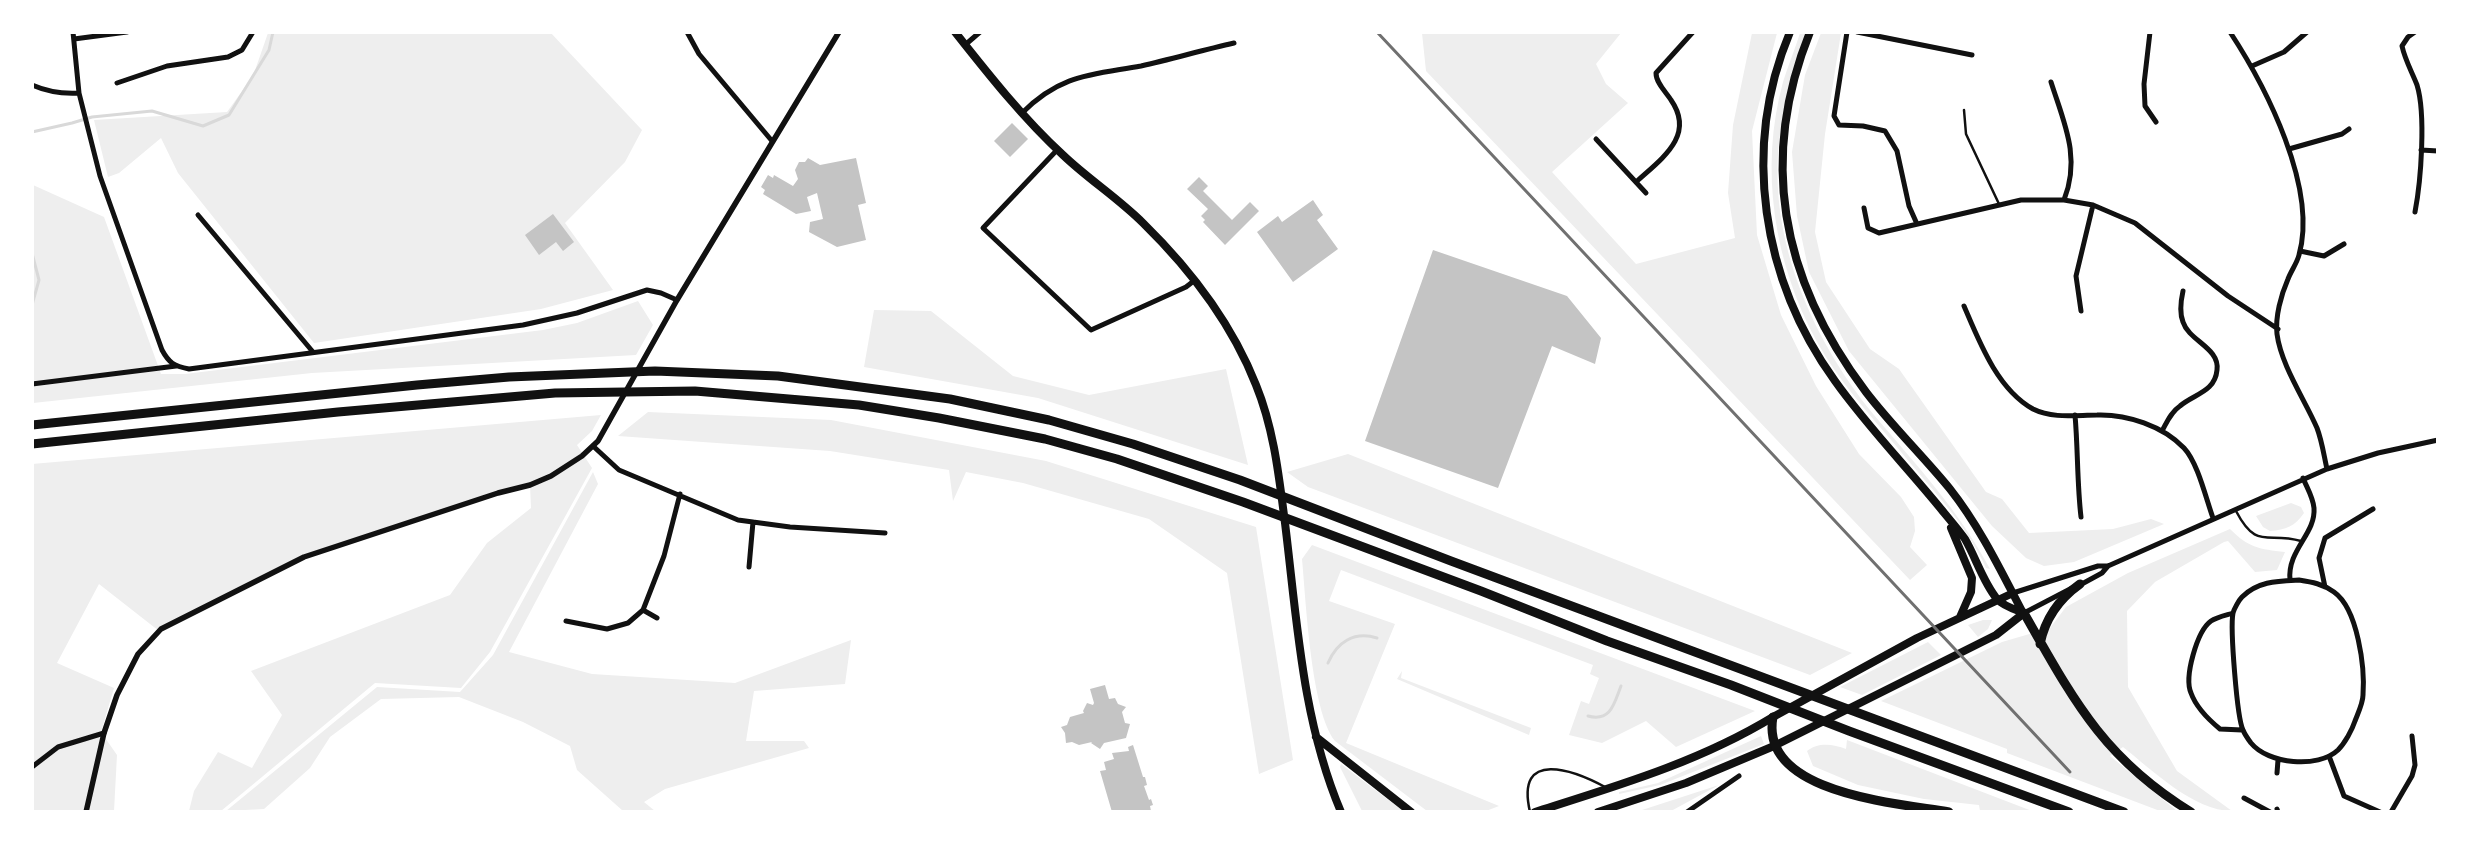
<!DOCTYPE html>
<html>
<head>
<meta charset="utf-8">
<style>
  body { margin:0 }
  #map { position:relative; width:2470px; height:844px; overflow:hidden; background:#fff; font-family:"Zilla Slab",serif }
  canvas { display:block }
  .frame { position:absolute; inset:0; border:34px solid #fff; pointer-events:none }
</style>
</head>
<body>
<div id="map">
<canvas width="2470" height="844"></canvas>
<div class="frame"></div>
</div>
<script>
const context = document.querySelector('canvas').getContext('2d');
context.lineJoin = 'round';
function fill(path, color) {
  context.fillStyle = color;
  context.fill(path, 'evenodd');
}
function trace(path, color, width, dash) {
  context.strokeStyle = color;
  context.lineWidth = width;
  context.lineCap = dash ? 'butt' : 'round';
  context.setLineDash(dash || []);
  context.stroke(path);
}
fill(new Path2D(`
  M 550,32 L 642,130 L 625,162 L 565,223 L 613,290 L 541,309 L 314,343 L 178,173 L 161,138 L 119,173 L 108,177 L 94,120 L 227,112 L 253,76 L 268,33 Z
  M 1422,33 L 1621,33 L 1596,64 L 1606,84 L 1628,103 L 1552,172 L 1636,264 L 1735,238 L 1728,193 L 1733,125 L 1752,33 L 1777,33 L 1752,131 L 1757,235 L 1781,315 L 1816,386 L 1859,454 L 1901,497 L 1914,517 L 1915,531 L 1910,547 L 1927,565 L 1910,580 L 1426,71 Z
  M 1800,33 L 1807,33 C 1798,64 1787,96 1781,128 C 1764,230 1810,337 1874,415 C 1917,466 1958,509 1990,569 L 1986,568 C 1965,521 1928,486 1897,447 C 1869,414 1838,380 1817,342 C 1774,263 1759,169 1783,82 C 1788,66 1795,49 1800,33 Z
  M 1821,33 L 1841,33 L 1825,134 L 1815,232 L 1826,282 L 1870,349 L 1899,369 L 1986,492 L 2002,499 L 2029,533 L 2113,529 L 2151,519 L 2164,524 L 2074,562 L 2044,566 L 2026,558 L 1992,526 L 1849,351 L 1809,272 L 1797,216 L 1792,152 L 1805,75 Z
  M 33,185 L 104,217 L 161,374 L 185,374 L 543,330 L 577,323 L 638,301 L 653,325 L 636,355 L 312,373 L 33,403 Z
  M 874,310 L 931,311 L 1013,376 L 1089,395 L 1226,369 L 1248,465 L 1038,398 L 864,367 Z
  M 648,412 L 831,420 L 1046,461 L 1256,527 L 1293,760 L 1259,774 L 1227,573 L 1149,519 L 1023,483 L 966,472 L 953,501 L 949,470 L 830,451 L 618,436 Z
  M 601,415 L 592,431 L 577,445 L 592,468 L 490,652 L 461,688 L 375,683 L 221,811 L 189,811 L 194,791 L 218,752 L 252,768 L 282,715 L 251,671 L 450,595 L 487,543 L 531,508 L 530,485 L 304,557 L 159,631 L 99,584 L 57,663 L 114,688 L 101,732 L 117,755 L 114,811 L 35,812 L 32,809 L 32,464 Z
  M 1348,454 L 1852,653 L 1810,675 L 1308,487 L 1287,472 Z
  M 593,472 L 598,484 L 509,652 L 592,674 L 735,683 L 851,640 L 845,684 L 754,691 L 746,741 L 804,741 L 809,748 L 665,789 L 644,802 L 655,811 L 623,811 L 577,770 L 570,746 L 523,722 L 459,697 L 381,699 L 330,737 L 310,768 L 264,809 L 226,811 L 377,687 L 460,692 L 493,655 Z
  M 2291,503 L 2301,507 L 2304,513 C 2295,526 2286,530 2270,531 L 2263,527 L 2256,516 Z
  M 2230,529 C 2249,548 2259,549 2285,552 L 2277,570 L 2255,572 L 2228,541 L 2224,542 L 2155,582 L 2127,611 L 2128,687 L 2177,771 L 2232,811 C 2194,811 2152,770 2123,747 L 2110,756 L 2177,811 L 2160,811 L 2007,753 L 2007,749 L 1881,701 L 2002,642 L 2050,628 L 2066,607 L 2128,573 Z
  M 1312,545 L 1755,711 L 1676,747 L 1646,721 L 1602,743 L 1569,735 L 1581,701 L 1589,704 L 1599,678 L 1590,674 L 1593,665 L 1341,570 L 1329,601 L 1395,624 L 1346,743 L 1499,806 L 1486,811 L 1427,811 L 1335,741 C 1311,711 1306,601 1302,559 Z
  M 1983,620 L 1992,620 L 1988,629 L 1978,637 L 1968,625 Z
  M 1928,642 L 1941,655 L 1862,695 L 1840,687 Z
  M 1402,671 L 1401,678 L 1531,728 L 1529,735 L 1397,679 Z
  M 1761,736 L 1764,744 L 1660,785 L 1619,794 L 1619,792 L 1658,783 Z
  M 1847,740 L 2032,811 L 1980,811 L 1979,805 L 1924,799 L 1858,785 L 1813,766 L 1807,751 C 1818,742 1833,744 1846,749 Z
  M 1341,764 L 1403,811 L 1362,811 L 1340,767 Z
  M 1719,785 L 1671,811 L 1639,811 Z`), '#eee');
trace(new Path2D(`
  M 1430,32 L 1437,32
  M 32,132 L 72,123 L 92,117 L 152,111 L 203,126 L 229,115 L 269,50 L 273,32
  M 32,253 L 39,280 L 32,305
  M 1328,663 C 1337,642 1354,631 1377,638
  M 1588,716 C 1611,722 1614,704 1621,686`), '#d9d9d9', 3);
fill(new Path2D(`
  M 1012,123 L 1028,139 L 1010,157 L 994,141 Z
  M 808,158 L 820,165 L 856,158 L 866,203 L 858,205 L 866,240 L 837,247 L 809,232 L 810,222 L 823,219 L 817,193 L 807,197 L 811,211 L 796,214 L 763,194 L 765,190 L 761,187 L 768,175 L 773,178 L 774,175 L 793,186 L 798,179 L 795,170 L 799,162 L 805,162 Z
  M 1199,177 L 1208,186 L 1203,191 L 1232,220 L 1250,202 L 1259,211 L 1225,245 L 1203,222 L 1205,220 L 1201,216 L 1208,209 L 1187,189 Z
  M 1313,200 L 1323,215 L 1317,220 L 1338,249 L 1293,282 L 1257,232 L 1278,216 L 1282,222 Z
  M 553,214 L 574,242 L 563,251 L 556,242 L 539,255 L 525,235 Z
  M 1433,250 L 1567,296 L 1601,338 L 1595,364 L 1552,346 L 1498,488 L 1365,441 Z
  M 1105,685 L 1109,699 L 1115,698 L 1118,704 L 1126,707 L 1122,712 L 1125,723 L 1130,724 L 1126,738 L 1104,743 L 1100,749 L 1091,743 L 1092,742 L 1079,745 L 1072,742 L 1066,743 L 1065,733 L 1061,727 L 1067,725 L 1070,717 L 1084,713 L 1083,711 L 1087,703 L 1093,705 L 1094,703 L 1090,689 Z
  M 1133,745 L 1143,777 L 1145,777 L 1147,785 L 1144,786 L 1149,800 L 1151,799 L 1153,805 L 1150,806 L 1151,811 L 1112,812 L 1100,771 L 1106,770 L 1104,762 L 1114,759 L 1112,753 L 1129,751 L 1128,747 Z`), '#c4c4c4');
trace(new Path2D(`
  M 1964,110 L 1966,134 L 1999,204
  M 2236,511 C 2257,551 2267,531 2301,541
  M 1530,812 C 1515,748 1574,770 1607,788`), '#111', 2.5);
trace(new Path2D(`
  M 73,32 L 79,93 L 100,176 L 162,350 C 169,363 174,366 189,369 L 523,325 L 577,313 L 647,290 L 661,293 L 677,300
  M 687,32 L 699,54 L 772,141
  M 1847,32 L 1834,116 L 1839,125 L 1863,126 L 1885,131 L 1897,151 L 1909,206 L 1917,224
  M 1857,32 L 1972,55
  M 2150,32 L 2144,84 L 2145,106 L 2156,122
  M 2230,32 C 2266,87 2318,188 2299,255 C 2297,263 2291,271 2288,279 C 2281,295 2275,317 2277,334 C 2281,365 2305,400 2317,428 C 2322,441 2324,456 2327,469
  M 74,39 L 127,32
  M 965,45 L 980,32
  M 2252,66 L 2284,52 L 2307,32
  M 2051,82 C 2064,123 2081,157 2064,200
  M 117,83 L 167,66 L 228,57 L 242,50 L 253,32
  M 32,85 C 48,92 62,94 79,93
  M 1022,113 C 1061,74 1091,75 1141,66 C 1172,59 1203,50 1234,43
  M 1596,139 L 1646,193
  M 2289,149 L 2342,134 L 2349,129
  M 1057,150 L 983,228 L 1091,330 L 1186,287 L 1195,280
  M 2421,150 L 2438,151
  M 1636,182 C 1661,159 1696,136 1671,100 C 1666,92 1656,83 1656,73 L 1693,32
  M 1864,208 L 1868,228 L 1879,233 L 2021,200 L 2064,200 L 2093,205 L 2135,223 L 2228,296 L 2278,329
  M 2415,212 C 2421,181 2426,114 2417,85 C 2412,72 2405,60 2402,46 L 2408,37 L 2415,32
  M 198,215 L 313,352
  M 2300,251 L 2324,256 L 2344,244
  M 1964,306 C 1979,341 1997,389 2033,409 C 2053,419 2076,415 2097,415 C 2127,414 2163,426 2184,448 C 2198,463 2206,499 2213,518
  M 2081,311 L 2076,276 L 2093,205
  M 32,384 L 176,366
  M 2075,415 C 2078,449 2077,483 2081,517
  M 2162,431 C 2167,422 2171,412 2180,406 C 2194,394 2215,392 2217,370 C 2220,348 2189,341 2183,322 C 2179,312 2181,300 2183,291
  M 593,446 L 619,470 L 738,520 L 790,527 L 885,533
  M 749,567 L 753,522
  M 2290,580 C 2287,550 2316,534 2314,508 C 2313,497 2307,488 2303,478
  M 2299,580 C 2312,582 2323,584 2334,592 C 2358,609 2365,668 2363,695 C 2363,703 2358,713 2355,721 C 2352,730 2345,743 2338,750 C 2318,769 2268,764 2251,743 C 2248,739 2245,735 2243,730 C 2237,718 2230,628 2233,613 C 2234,609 2239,600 2242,597 C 2258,581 2278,581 2299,580 Z
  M 2080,585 L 2102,573 L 2108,566
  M 2325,587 L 2319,558 L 2325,538 L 2373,509
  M 2013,593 L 2098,566 L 2108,566 L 2327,469 L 2378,453 L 2438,440
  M 643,610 L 657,618
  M 2024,613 L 2072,588
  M 2233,613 C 2227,615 2217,617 2211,621 C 2197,631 2184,677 2191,693 C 2196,707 2209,720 2220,729 L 2242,730
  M 566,621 L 607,629 L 628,623 L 643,610 L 664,556 L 680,494
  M 2329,756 L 2344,796 L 2380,812
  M 32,767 L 58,747 L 104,733
  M 2277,773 L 2278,760
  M 2244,798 L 2270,812
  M 2277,809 L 2278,812
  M 1687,812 L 1739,776
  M 2391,812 L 2412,776 L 2415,765 L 2412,736`), '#111', 5);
trace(new Path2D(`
  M 86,812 L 104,733 L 117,695 L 138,654 L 161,629 L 304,557 L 498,493 L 530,485 L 551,476 L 582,456 L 598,441 L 677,300 L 839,32`), '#111', 5.5);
trace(new Path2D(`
  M 955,32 C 989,75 1023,118 1063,155 C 1088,179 1118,198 1143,223 C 1190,269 1232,324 1256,385 C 1274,429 1279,477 1285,523 C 1297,620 1302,720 1341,812
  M 1316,737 L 1411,812
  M 1535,812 C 1617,786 1699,762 1773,717
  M 1598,812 L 1686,783 L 1774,746`), '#111', 8);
trace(new Path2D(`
  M 1790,32 C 1741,149 1762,280 1835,381 C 1867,426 1906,466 1941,509 C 1949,519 1958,529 1965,539 C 1976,558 1983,582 1997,599 C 2003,606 2016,610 2024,613
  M 1810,32 C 1757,163 1783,282 1866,392 C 1892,426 1923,456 1950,489 C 1980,527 2001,571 2023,613
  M 1951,528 L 1972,578 L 1971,592 L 1960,617
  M 1773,717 L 1917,638 L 2013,593
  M 1774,746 L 1996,635 L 2024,613`), '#111', 8);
trace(new Path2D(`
  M 32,425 L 417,385 L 509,377 L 655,371 L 778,376 L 950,399 L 1049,420 L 1133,444 L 1240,480 L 1451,561 L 2124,812
  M 32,444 L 338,412 L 555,393 L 695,391 L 859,405 L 939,418 L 1045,439 L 1117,459 L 1243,502 L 1481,591 L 1607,641 L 1731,685 L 1849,731 L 2069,812
  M 2024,613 C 2073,699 2103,758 2191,812
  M 2040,644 C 2045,619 2059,599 2080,584
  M 1773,717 C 1759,794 1898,803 1949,812`), '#111', 9);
trace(new Path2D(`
  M 1377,32 L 2070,772`), '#707070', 3);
</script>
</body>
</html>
